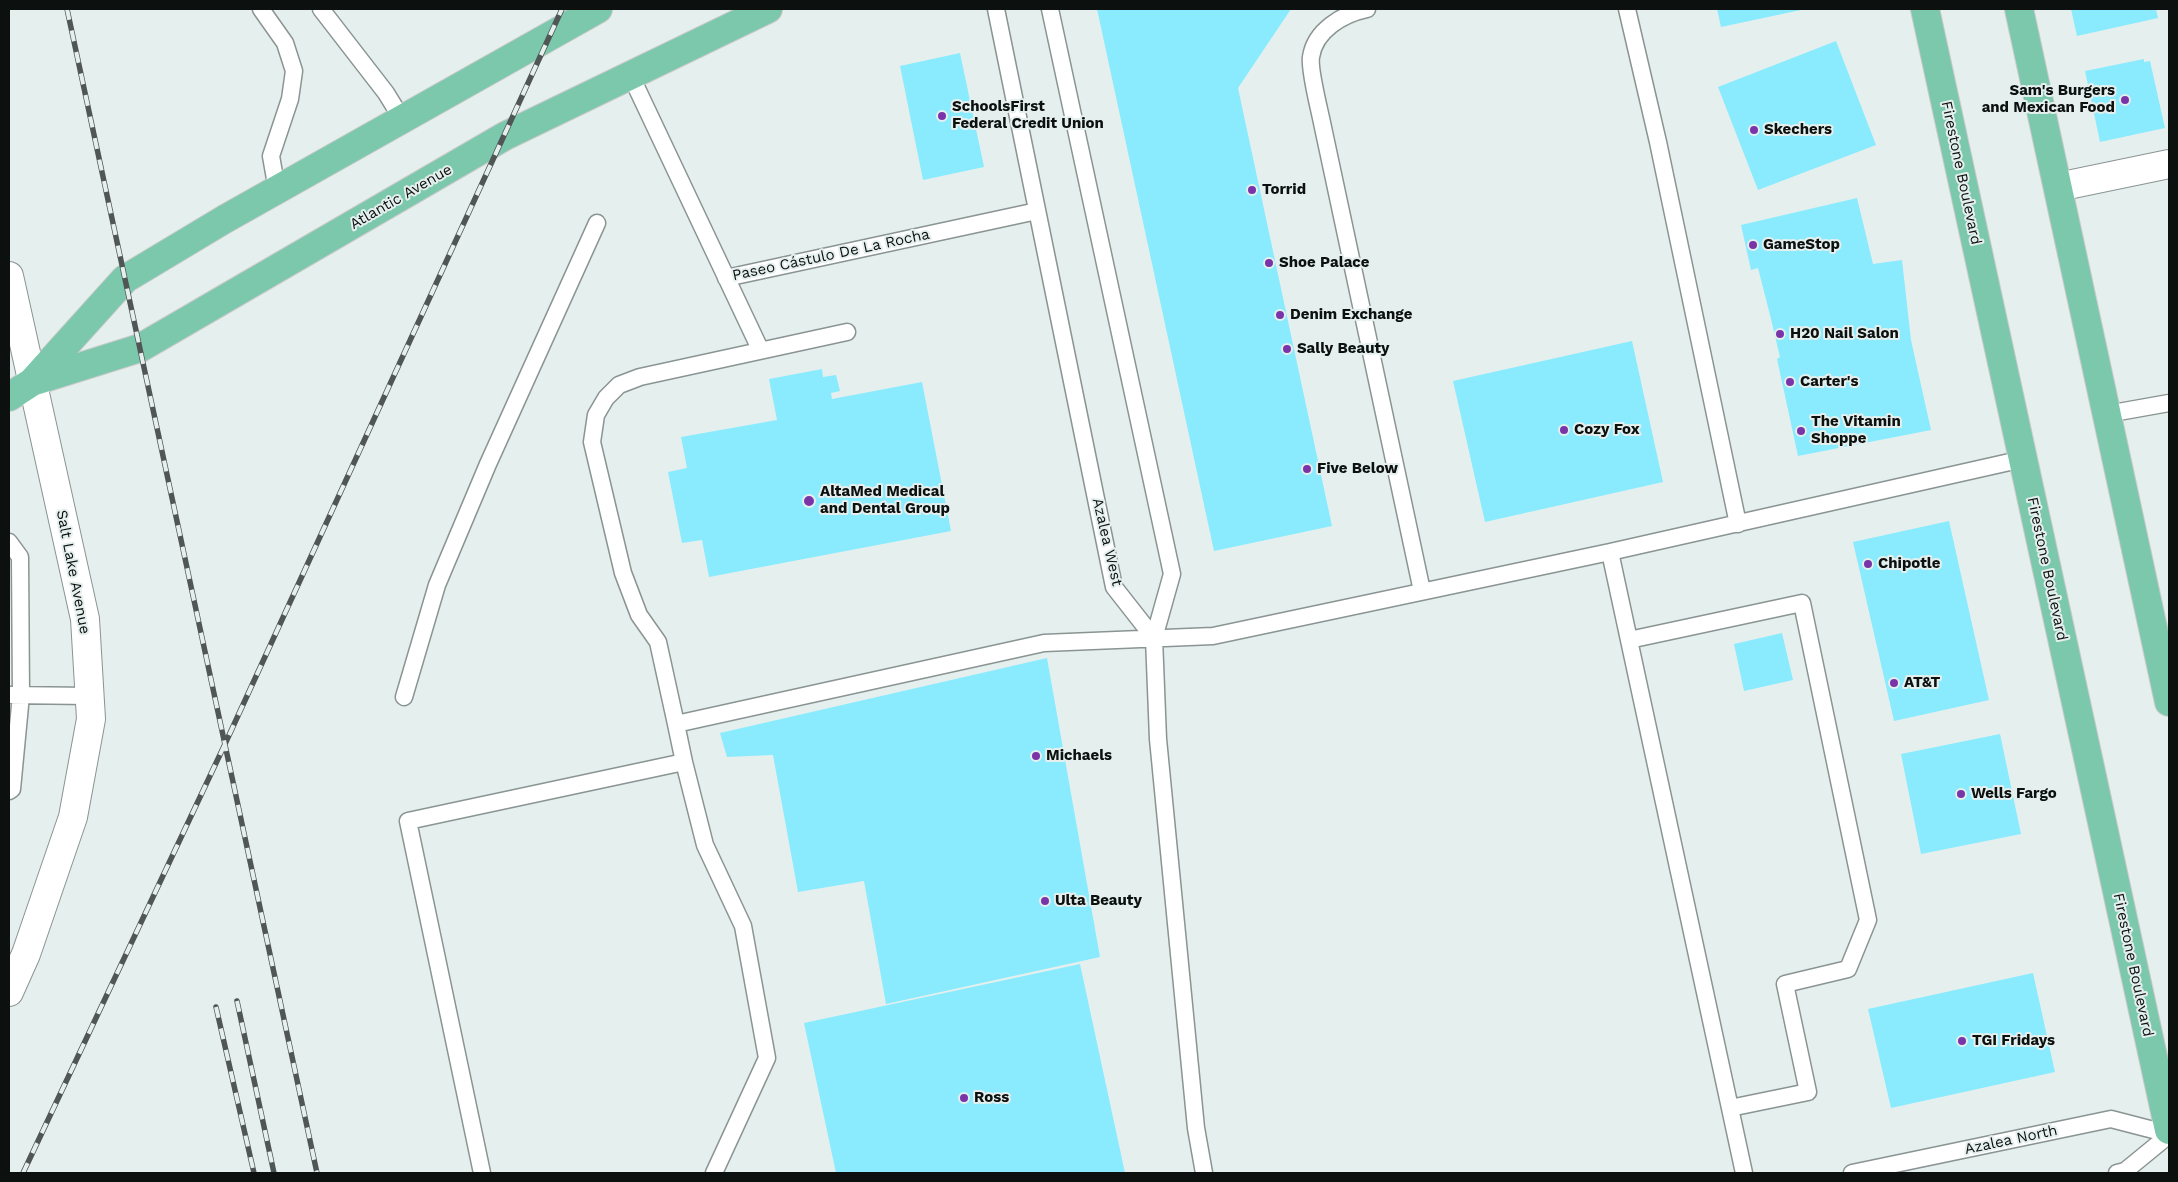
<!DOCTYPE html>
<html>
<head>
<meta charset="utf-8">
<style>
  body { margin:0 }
  #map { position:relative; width:2178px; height:1182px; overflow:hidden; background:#e5f0ee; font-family:"Work Sans",sans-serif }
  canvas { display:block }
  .frame { position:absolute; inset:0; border:10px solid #0c100f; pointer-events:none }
</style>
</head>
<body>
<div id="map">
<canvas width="2178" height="1182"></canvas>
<div class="frame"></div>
</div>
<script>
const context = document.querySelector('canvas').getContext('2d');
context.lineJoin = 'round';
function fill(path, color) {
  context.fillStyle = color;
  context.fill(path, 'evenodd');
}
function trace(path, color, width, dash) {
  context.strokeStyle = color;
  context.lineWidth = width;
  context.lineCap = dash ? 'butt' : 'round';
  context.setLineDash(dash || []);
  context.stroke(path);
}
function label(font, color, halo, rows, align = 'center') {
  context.font = font + ' "Work Sans",sans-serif';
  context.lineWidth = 4;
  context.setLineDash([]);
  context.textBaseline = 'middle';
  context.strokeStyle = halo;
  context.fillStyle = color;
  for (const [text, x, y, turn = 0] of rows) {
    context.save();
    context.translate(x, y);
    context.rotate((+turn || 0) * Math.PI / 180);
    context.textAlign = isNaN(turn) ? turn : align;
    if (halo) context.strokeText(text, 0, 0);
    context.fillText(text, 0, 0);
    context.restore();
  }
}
fill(new Path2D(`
  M 1097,9 L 1291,9 L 1238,88 L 1332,526 L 1214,551 Z
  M 1717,9 L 1801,9 L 1801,10 L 1721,27 Z
  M 2071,9 L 2156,9 L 2158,18 L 2077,36 Z
  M 1836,41 L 1876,145 L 1758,190 L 1718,87 Z
  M 960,53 L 984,167 L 923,180 L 900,66 Z
  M 2144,59 L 2144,62 L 2150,61 L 2165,128 L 2100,142 L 2085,71 Z
  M 1857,198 L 1873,264 L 1902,260 L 1911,340 L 1931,430 L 1798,456 L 1777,359 L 1780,357 L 1770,315 L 1758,268 L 1751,270 L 1741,225 Z
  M 1632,341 L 1663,482 L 1485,522 L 1453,381 Z
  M 822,369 L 823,377 L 836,375 L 840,391 L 831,393 L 832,399 L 922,382 L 951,531 L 709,577 L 702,540 L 682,543 L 668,472 L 687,468 L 681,437 L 777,420 L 769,379 Z
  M 1949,521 L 1989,700 L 1894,721 L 1853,542 Z
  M 1782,633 L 1793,680 L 1744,691 L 1734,644 Z
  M 1047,658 L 1100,957 L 886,1004 L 864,881 L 798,892 L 773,755 L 727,757 L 720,733 Z
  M 2000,734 L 2021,834 L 1921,854 L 1901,754 Z
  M 1080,964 L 1125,1173 L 836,1173 L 804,1023 Z
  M 2033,973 L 2055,1072 L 1891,1108 L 1868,1009 Z`), '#89ebfd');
const lane = new Path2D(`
  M 261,9 L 285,43 L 294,71 L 290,99 L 271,156 L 277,190
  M 321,9 L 386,93 L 402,119
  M 996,9 L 1114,587 L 1154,638
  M 1050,9 L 1172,574 L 1154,638 L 1158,739 L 1196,1128 L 1204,1173
  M 1367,9 C 1343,14 1315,30 1311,57 C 1309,68 1318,104 1321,118 L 1422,591
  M 1627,9 L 1658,142 L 1738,524
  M 631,76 L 760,349
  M 726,278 L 1037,211
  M 2107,414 L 2169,403
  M 9,542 L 20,557 L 21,695 L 12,789 L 9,791
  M 1610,552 L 1744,1173
  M 1629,640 L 1802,603 L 1868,920 L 1848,969 L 1785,984 L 1808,1092 L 1730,1108
  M 9,695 L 90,696
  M 404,697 L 437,585 L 488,464 L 597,223
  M 676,724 L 658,642 L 639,615 L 623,573 L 592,442 L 596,415 L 606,398 L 619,385 L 640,377 L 847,332
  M 684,762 L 705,845 L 743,926 L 767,1058 L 714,1173
  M 482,1173 L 408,821 L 684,762 L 676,724 L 1044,643 L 1213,636 L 1610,552 L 2023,459
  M 1852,1173 L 2111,1119 L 2169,1134
  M 2117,1173 L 2125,1171 L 2169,1135`);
const street = new Path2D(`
  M 2058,187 L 2169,164`);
const secondary = new Path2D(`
  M 9,276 L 85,619 L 91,719 L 73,817 L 26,954 L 9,992`);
const primary = new Path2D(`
  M 1925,9 L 2169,1130
  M 2019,9 L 2169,702
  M 33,381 L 125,279 L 225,219 L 598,9
  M 9,397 L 32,382 L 140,348 L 505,136 L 768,9`);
trace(lane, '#8a9493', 19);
trace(street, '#8a9493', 30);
trace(secondary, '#8a9493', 30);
trace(primary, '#cacaca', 30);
trace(lane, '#fff', 16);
trace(street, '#fff', 28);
trace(secondary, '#fff', 28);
trace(primary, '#7cc8ac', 28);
const rail = new Path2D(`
  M 67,9 L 317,1173
  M 237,1001 L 274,1173
  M 216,1007 L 254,1173
  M 23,1173 L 225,744 L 562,9`);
trace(rail, '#505655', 5.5);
trace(rail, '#e5f0ee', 4, [11]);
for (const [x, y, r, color] of [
  [2125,100,5,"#7934a8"],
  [942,116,5,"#7934a8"],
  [1754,130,5,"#7934a8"],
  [1252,190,5,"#7934a8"],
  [1753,245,5,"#7934a8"],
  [1269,263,5,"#7934a8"],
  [1280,315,5,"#7934a8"],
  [1780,334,5,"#7934a8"],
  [1287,349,5,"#7934a8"],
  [1790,382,5,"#7934a8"],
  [1564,430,5,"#7934a8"],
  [1801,431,5,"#7934a8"],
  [1307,469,5,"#7934a8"],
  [809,501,6,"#7934a8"],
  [1868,564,5,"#7934a8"],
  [1894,683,5,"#7934a8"],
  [1036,756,5,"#7934a8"],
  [1961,794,5,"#7934a8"],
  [1045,901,5,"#7934a8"],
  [1962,1041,5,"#7934a8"],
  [964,1098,5,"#7934a8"]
]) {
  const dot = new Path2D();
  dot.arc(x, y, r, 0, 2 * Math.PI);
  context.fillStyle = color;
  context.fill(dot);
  trace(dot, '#e5f0ee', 2);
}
label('bold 15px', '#0c100f', '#e5f0ee', [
  ["Sam's Burgers",2115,91,"right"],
  ["and Mexican Food",2115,108,"right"],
  ["SchoolsFirst",952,107],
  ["Federal Credit Union",952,124],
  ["Skechers",1764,130],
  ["Torrid",1262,190],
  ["GameStop",1763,245],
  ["Shoe Palace",1279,263],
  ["Denim Exchange",1290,315],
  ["H20 Nail Salon",1790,334],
  ["Sally Beauty",1297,349],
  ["Carter's",1800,382],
  ["The Vitamin",1811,422],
  ["Shoppe",1811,439],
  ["Cozy Fox",1574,430],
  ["Five Below",1317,469],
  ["AltaMed Medical",820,492],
  ["and Dental Group",820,509],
  ["Chipotle",1878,564],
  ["AT&T",1904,683],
  ["Michaels",1046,756],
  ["Wells Fargo",1971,794],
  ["Ulta Beauty",1055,901],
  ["TGI Fridays",1972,1041],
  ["Ross",974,1098]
], 'left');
label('15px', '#0c100f', '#e5f0ee', [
  ["Firestone Boulevard",1961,173,78],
  ["Atlantic Avenue",401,197,-30],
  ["Paseo Cástulo De La Rocha",831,255,-12],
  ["Azalea West",1107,542,77],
  ["Firestone Boulevard",2047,569,78],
  ["Salt Lake Avenue",73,572,79],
  ["Firestone Boulevard",2133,965,78],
  ["Azalea North",2011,1140,-12]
]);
</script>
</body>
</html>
